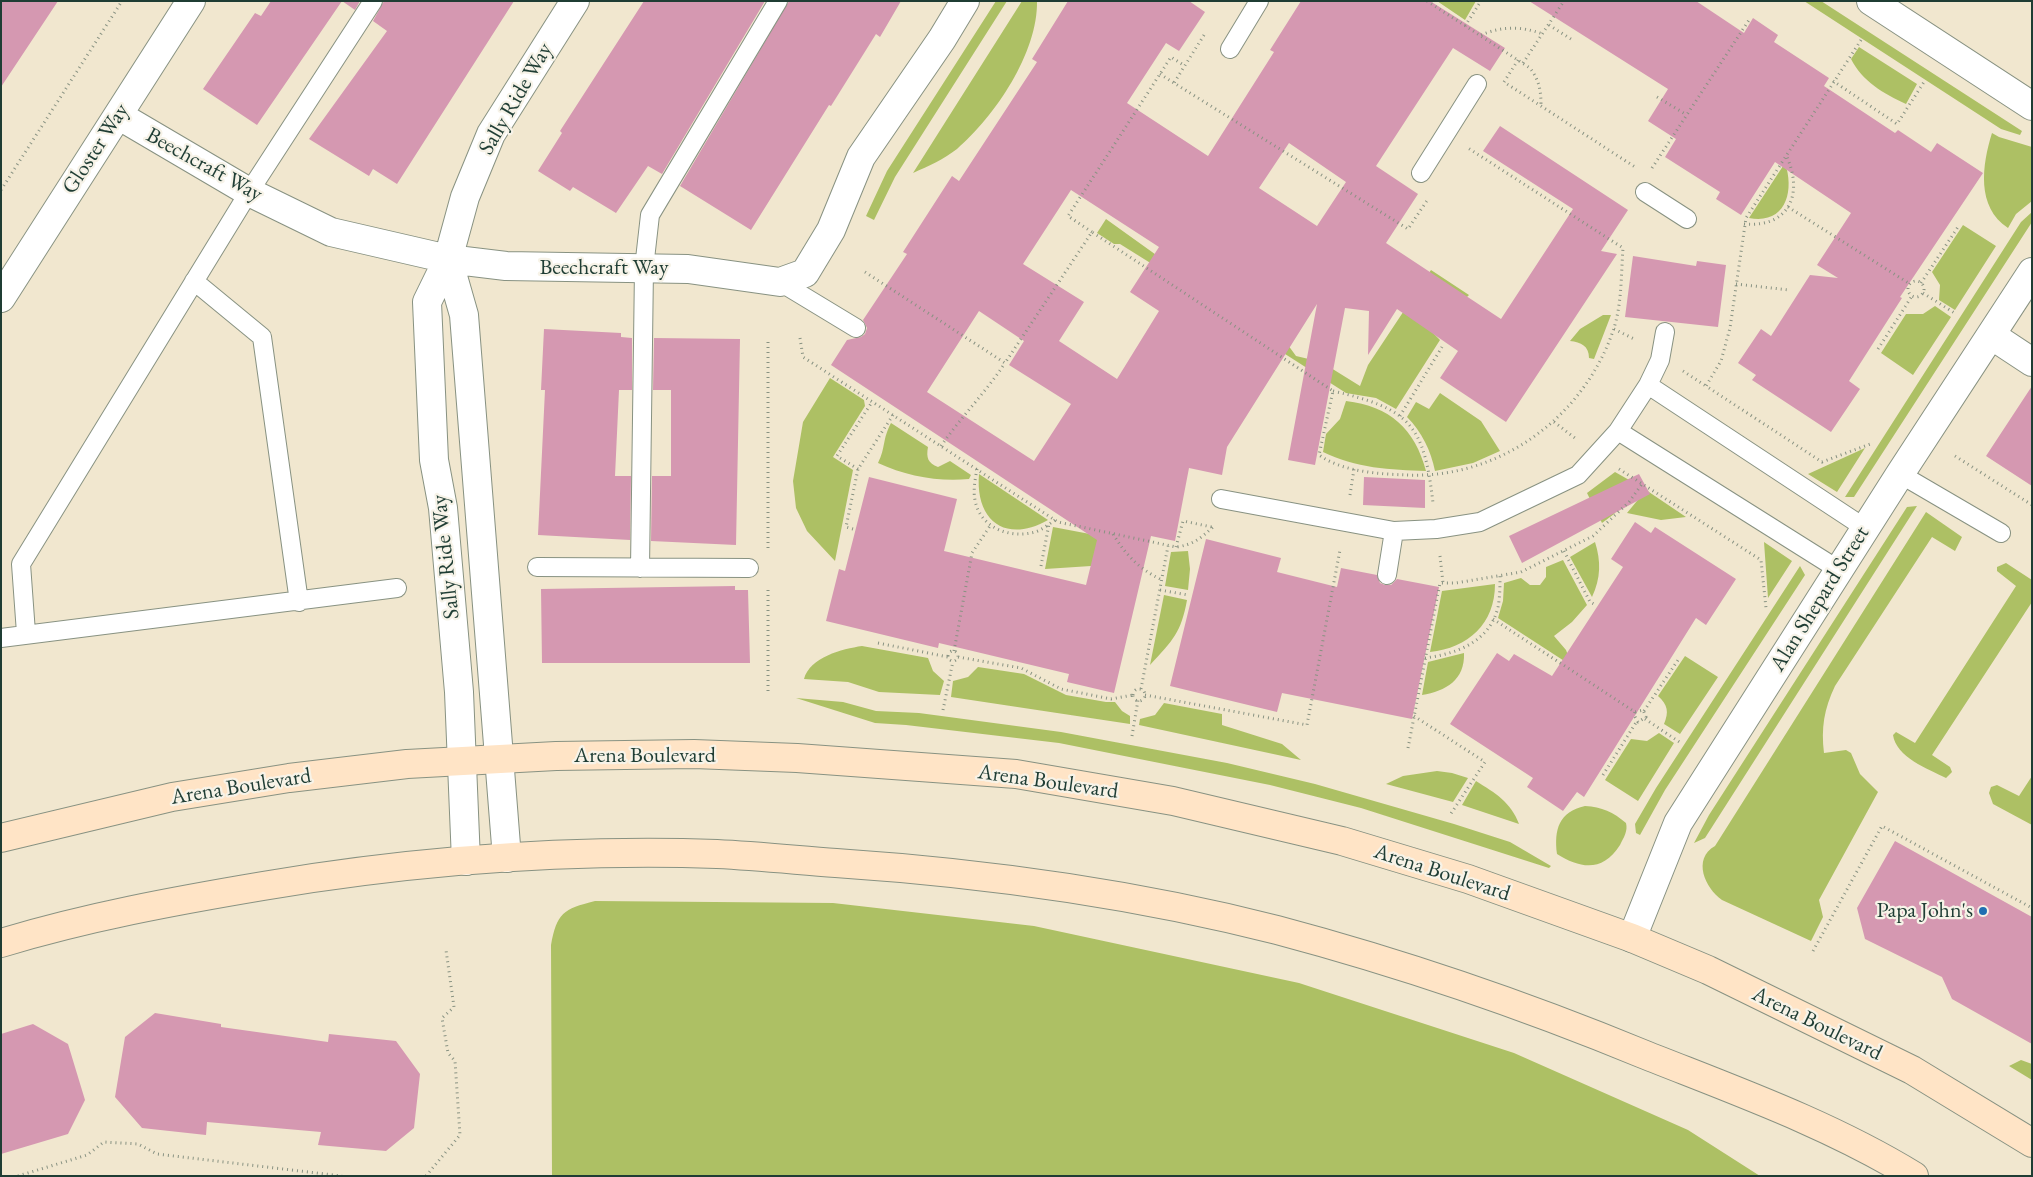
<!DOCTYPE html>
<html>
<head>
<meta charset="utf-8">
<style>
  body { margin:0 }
  #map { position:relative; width:2033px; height:1177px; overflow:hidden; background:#f1e7cf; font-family:"EB Garamond",serif }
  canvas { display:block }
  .frame { position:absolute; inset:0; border:2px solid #1f3d34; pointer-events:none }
</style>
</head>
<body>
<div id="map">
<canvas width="2033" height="1177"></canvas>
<div class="frame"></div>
</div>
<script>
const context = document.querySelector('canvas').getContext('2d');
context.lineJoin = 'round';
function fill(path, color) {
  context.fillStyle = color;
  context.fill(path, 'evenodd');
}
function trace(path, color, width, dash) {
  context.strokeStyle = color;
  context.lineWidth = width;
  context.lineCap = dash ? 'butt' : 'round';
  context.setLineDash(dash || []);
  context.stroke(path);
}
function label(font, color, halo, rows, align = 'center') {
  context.font = font + ' "EB Garamond",serif';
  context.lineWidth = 4.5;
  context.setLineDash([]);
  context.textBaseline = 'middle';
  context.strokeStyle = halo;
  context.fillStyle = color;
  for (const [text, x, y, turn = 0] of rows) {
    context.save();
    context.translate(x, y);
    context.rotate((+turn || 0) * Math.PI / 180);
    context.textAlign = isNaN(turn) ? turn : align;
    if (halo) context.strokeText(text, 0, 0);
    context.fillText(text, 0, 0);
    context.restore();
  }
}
fill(new Path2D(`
  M 996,1 L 1007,1 L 895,177 L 874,220 L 866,216 L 887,171 Z
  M 1022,1 L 1037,1 C 1038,53 995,116 957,149 C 944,159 929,166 913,173 Z
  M 1437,1 L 1476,1 L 1465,20 Z
  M 1804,1 L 1821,1 L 2022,131 L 2020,135 L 2001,129 Z
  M 1859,47 L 1917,84 L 1906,104 C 1884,94 1862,81 1851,59 Z
  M 1992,133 L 1999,137 L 2032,147 L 2032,201 L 2016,214 L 2008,228 C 1976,207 1982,165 1992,133 Z
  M 1785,163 C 1795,192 1785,225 1749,218 Z
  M 2032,212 L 2032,222 L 1854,497 L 1845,497 L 2021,222 Z
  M 1106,219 L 1159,257 L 1280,334 L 1296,356 L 1313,360 L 1331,368 L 1360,386 L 1368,365 L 1431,270 L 1469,295 L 1432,332 L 1440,340 L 1396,409 L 1376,398 L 1346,393 L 1171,281 L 1168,274 L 1120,244 L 1114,244 L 1097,233 Z
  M 1963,225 L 1996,246 L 1955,310 L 1939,300 L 1940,285 L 1932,272 Z
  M 1935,306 L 1951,317 L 1913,375 L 1881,353 L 1906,314 L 1923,314 Z
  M 1603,315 L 1611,315 L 1594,359 L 1589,358 C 1589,346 1581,342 1570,341 L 1580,329 Z
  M 830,378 L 864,400 L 865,406 L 833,457 L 853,470 L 835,561 L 807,531 L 796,508 L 793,481 L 803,422 Z
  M 1440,393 L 1481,421 L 1500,451 L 1473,463 L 1435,471 C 1431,451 1422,432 1407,417 L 1416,402 L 1429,409 Z
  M 1346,401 C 1390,406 1415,429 1426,471 C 1391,470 1355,468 1323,452 L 1326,434 L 1340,419 Z
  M 891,423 L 928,447 C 926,458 928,463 938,467 L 950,461 L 971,475 L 969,479 C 938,482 906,476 878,463 C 886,447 882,440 891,423 Z
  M 1865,448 L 1837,492 L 1808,474 Z
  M 1615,472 L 1638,485 L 1614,514 L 1602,523 L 1587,493 Z
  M 979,474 L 1048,520 C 1006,544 975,521 979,474 Z
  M 1646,490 L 1686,517 L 1661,520 L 1627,513 Z
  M 1917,506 L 1705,838 L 1694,843 L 1709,815 L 1907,507 Z
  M 1926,512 L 1962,537 L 1955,551 L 1932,537 L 1835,686 C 1824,709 1821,728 1824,753 L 1846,750 L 1851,753 L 1860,774 L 1878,792 L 1819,900 L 1823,917 L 1811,941 L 1722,900 C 1705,888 1692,859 1715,846 Z
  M 1053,527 L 1111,538 L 1091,566 L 1045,569 Z
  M 1595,542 C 1601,561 1601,578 1592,597 L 1570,557 Z
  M 1764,542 L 1792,561 L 1768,598 Z
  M 1188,551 L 1190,569 L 1188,590 L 1165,586 L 1171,552 Z
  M 1563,560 L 1587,605 L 1572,622 L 1554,636 L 1566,650 L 1572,666 L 1498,618 L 1503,601 L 1504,583 L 1521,578 L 1530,585 L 1540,585 L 1546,577 L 1546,567 Z
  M 2006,563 L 2032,580 L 2032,602 L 1932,755 L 1950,767 L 1952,772 L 1946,778 C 1928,769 1896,757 1893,735 L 1896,732 L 1915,743 L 2016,586 L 1997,571 L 1997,567 Z
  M 1800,566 L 1805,575 L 1665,790 L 1640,835 L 1636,833 L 1635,824 L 1656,788 Z
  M 1495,584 C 1495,624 1468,648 1430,652 L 1442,591 Z
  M 1164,595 L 1187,600 C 1181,633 1173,640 1150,665 Z
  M 862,646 L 928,658 L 933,671 L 944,681 L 940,695 L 879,692 L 848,682 L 804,679 C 810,657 842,649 862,646 Z
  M 1464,653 C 1465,680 1446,691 1422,695 L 1428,662 Z
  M 1685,656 L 1718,677 L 1680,734 L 1664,724 C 1669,712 1668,705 1658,696 Z
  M 978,667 L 1024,674 L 1066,695 L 1106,702 L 1115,702 L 1122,711 L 1130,716 L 1130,724 L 951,697 L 953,681 L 968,677 Z
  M 796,698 L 843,702 L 876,711 L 919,713 L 1061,732 L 1227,763 L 1315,784 L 1454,824 L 1510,842 L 1551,866 L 1549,868 L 1361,808 L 1270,785 L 1059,743 L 906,725 L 875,723 Z
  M 1164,703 L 1222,714 L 1222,725 L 1282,744 L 1301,760 L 1139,725 L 1140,719 L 1155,715 Z
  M 1659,733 L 1674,743 L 1638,801 L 1605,780 L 1631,739 L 1647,741 Z
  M 1437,771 L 1452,773 L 1468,778 L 1453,802 L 1386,784 L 1403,776 Z
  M 2032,776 L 2032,825 L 1993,804 L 1989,793 L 1991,787 L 1997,785 L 2019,796 Z
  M 1476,781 C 1495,793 1511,802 1519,824 L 1462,805 Z
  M 1585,806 C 1602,807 1613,812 1626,823 C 1628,831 1624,837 1620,845 C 1603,872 1581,869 1557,854 C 1554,829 1559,812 1585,806 Z
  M 595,901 L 833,903 L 1034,926 L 1299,983 L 1514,1053 L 1688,1130 L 1760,1176 L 552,1176 L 551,945 C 557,913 563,909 595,901 Z
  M 2021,1060 L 2032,1064 L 2032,1080 L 2009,1066 Z`), '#adc064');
fill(new Path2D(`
  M 1,1 L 58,1 L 1,87 Z
  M 271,1 L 360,1 L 355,10 L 342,1 L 257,125 L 203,89 L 255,13 L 261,16 Z
  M 384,1 L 514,1 L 397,184 L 373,169 L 369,176 L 309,139 L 387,31 L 373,21 Z
  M 644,1 L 765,1 L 662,174 L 648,166 L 616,213 L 573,187 L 570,191 L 538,171 L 562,133 L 560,131 Z
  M 789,1 L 901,1 L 880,37 L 876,34 L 831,106 L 829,105 L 751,230 L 680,186 Z
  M 1068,1 L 1189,1 L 1205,12 L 1179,51 L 1166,43 L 1127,103 L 1208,156 L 1274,52 L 1270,50 L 1301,1 L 1430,1 L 1505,48 L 1490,71 L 1453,48 L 1376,166 L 1418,194 L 1386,243 L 1501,319 L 1573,209 L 1483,151 L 1500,126 L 1628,210 L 1601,251 L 1617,254 L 1506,422 L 1440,378 L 1458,351 L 1397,309 L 1368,355 L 1369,311 L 1345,308 L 1315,465 L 1288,460 L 1317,304 L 1227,447 L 1222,475 L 1189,468 L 1175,541 L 1151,536 L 1114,693 L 1067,682 L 1069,674 L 939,643 L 938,648 L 826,621 L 839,569 L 845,571 L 869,477 L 957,499 L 944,551 L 1086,585 L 1097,540 L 831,365 L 847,340 L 861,337 L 865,334 L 867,328 L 863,320 L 907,254 L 903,252 L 952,176 L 959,181 L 1037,62 L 1032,59 ZM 1289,143 L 1346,182 L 1317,226 L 1259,188 ZM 1071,190 L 1159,247 L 1130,292 L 1159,311 L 1117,379 L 1059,341 L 1084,302 L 1023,264 ZM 979,311 L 1024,341 L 1009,365 L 1071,404 L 1034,461 L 927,392 Z
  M 1529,1 L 1696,1 L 1744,33 L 1753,18 L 1778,35 L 1774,42 L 1829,78 L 1824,86 L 1895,133 L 1898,130 L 1931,152 L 1937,143 L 1983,173 L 1900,297 L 1902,298 L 1849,381 L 1860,389 L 1831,432 L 1752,380 L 1756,375 L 1738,363 L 1761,329 L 1771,336 L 1810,275 L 1838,278 L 1817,265 L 1851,213 L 1775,162 L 1741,215 L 1716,199 L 1720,192 L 1665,157 L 1676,139 L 1648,121 L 1668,89 Z
  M 1633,256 L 1696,266 L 1697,261 L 1726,265 L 1718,327 L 1625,317 Z
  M 544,329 L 621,333 L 621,337 L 632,338 L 632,390 L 619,390 L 615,476 L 631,476 L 630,540 L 538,535 L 545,390 L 541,390 Z
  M 654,338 L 740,339 L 736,545 L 651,541 L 652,476 L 671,476 L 671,390 L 653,390 Z
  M 2032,386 L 2032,486 L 1986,456 Z
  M 1639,474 L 1650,494 L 1522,563 L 1509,536 Z
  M 1364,477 L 1425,480 L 1425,508 L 1363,505 Z
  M 1635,522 L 1651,533 L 1655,527 L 1736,579 L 1706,625 L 1696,618 L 1584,797 L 1577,792 L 1563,811 L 1527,787 L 1533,778 L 1450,724 L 1497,653 L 1509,661 L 1514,654 L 1552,676 L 1623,567 L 1611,559 Z
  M 1206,539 L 1281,558 L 1277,572 L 1337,587 L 1341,568 L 1377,575 L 1380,583 L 1385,585 L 1391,585 L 1397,579 L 1439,587 L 1412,719 L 1282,693 L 1277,712 L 1170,686 Z
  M 735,586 L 735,590 L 748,590 L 750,663 L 542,663 L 541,589 Z
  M 1895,841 L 2032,917 L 2032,1044 L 1952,999 L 1942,977 L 1865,939 L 1857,908 Z
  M 155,1013 L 221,1024 L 221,1027 L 328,1042 L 329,1034 L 396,1041 L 420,1074 L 414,1128 L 386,1151 L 318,1145 L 321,1132 L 207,1122 L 206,1135 L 142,1128 L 115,1097 L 125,1037 Z
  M 33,1024 L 68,1044 L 85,1100 L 68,1134 L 1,1154 L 1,1034 Z`), '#d598b1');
const service = new Path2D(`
  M 1230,49 L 1259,1
  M 1421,173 L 1477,84
  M 1645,192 L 1687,219
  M 194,281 L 262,337 L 299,602
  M 780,282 L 856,328
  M 1648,385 L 1865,528
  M 1618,431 L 1839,570
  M 1900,474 L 2001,533
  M 1221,499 L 1394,531 L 1436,529 L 1480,522 L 1578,475 L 1618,431 L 1648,385 L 1660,360 L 1665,332
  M 537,567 L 749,568
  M 640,568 L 644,268 L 650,215 L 778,1
  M 1387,575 L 1394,531
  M 26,633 L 21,564 L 249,192 L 373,1
  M 1,638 L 397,588`);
const minor = new Path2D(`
  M 1871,1 L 2032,106
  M 118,115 L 249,192 L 331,232 L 448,259 L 506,266 L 688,269 L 780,282 L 805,273 L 831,230 L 861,157 L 942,39 L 965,1
  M 448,259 L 464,315 L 507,858
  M 1,298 L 191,1
  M 1991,335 L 2032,362
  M 466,861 L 459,692 L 443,508 L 434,460 L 427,302 L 448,259 L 465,197 L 491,134 L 575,1
  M 1632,938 L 1678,823 L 1900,474 L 2032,272`);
const secondary = new Path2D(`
  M 1,838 L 172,797 L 289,778 L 407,764 L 556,756 L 694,754 L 797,758 L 1016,774 L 1173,801 L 1342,841 L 1468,879 L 1632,938 L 1708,970 L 1912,1070 L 2032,1143
  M 1,943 C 87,917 174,901 263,886 C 412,861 565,849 717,854 C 757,856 796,860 836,863 C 985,873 1132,893 1277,930 C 1401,963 1524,1005 1643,1054 C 1736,1091 1829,1124 1914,1176`);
trace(service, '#889282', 20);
trace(minor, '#889282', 30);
trace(secondary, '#889282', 30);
trace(new Path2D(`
  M 1427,1 L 1530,68 C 1539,80 1541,90 1541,105
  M 1549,25 L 1574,41
  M 1465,26 L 1481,1
  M 1204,35 L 1174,83 L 1408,229 L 1428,199
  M 1481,35 C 1503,26 1520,26 1543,34
  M 1861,40 L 1746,218 L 1730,328 L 1721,361 L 1706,386 L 1822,462 L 1873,443
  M 1518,60 L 1504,82 L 1635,167
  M 1523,63 L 1564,1
  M 1160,74 L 1174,83
  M 1833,81 L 1897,124 L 1924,82
  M 1657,97 L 1687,115
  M 1652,168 L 1749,20
  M 1,190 L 122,1
  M 1788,207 L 1910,284
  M 1744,224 C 1790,228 1804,193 1786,155
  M 1092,232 L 1068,216 L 1171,57 L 1185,66
  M 865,272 L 1005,363 L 1092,232 L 1333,391 L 1319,455 C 1343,472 1379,474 1407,475 C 1499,479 1583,418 1613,331 C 1622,305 1621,275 1623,248 L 1468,148
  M1908 289a8 8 0 1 1 16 0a8 8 0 1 1-16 0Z
  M 1921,283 L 1958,227
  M 1736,284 L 1789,290
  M 1923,293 L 1956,314
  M 1614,329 L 1636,340
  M 800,338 L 803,357 L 1058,522 L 1176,547 C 1193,545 1201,538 1213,527
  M 1878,349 L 1912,296
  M 1683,371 L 1706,386
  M 1333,391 C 1410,409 1424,424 1433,503
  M 1400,416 L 1442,347
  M 1554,422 L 1575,438
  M 941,446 C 961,417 986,392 1005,363
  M 1955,456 L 2032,505
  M 858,469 L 837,456 L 872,402
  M 977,469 C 975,480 973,490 975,500 C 980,528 1010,539 1035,532 C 1042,530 1049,524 1055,520
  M 1619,469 L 1761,560 L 1766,608
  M 1350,495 L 1354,469
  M 853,529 L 846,527 L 858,469 L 893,415
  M 1113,534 C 1126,555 1139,569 1162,580
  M 1176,547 L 1183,521 L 1212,527
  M 768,548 L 768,339
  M 1564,551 L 1590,602 L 1594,604
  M 1440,556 L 1443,583
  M 1041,566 L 1049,524
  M 1160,590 L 1188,595
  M 1493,619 L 1635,712 L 1643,710 L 1646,717 L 1638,722 L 1634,715 L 1635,712
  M 878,643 L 948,657
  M948 656a5 5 0 1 1 10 0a5 5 0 1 1-10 0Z
  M 954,651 L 972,553 L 990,526
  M 958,657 L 1021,668 L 1061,689 L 1111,699 L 1133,695
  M 1425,658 C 1456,654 1490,642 1498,607 C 1500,597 1500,586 1500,576
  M 1141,689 L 1168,546
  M1133 695a6 6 0 1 1 12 0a6 6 0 1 1-12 0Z
  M 768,691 L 768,587
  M 1145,695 L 1307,725 L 1340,550 L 1338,550
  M 943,710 L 953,661
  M 1644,711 L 1680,657
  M 1414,716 L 1485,762 L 1450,815
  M 1645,719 L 1681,743
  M 1132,736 L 1138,700
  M 1408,748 L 1440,583 L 1456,583 L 1521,572 L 1593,536 L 1629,502 L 1642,484
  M 1603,775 L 1637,721
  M 1813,951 L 1882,826 L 2032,908
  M 18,1176 L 87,1155 L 104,1142 L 138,1144 L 157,1154 L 342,1176
  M 426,1176 L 460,1135 L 455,1061 L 448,1053 L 442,1018 L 454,1007 L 446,950`), '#889282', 3, [1, 4]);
trace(service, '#fff', 18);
trace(minor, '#fff', 28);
trace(secondary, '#ffe4c6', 28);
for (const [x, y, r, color] of [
  [1983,911,5,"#1f6fb2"]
]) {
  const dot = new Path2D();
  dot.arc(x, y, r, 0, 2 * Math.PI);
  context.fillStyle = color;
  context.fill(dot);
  trace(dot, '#f7f3e8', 2);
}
label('22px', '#1f3d34', '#f7f3e8', [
  ["Sally Ride Way",516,99,-60],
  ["Gloster Way",96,149,-57],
  ["Beechcraft Way",204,165,29],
  ["Beechcraft Way",604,268],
  ["Sally Ride Way",446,557,-96],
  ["Alan Shepard Street",1820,599,-58],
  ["Arena Boulevard",645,756],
  ["Arena Boulevard",1048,782,8],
  ["Arena Boulevard",241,787,-9],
  ["Arena Boulevard",1442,873,18],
  ["Arena Boulevard",1817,1024,26]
]);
label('22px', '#1f3d34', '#f7f3e8', [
  ["Papa John's",1973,911]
], 'right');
</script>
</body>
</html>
